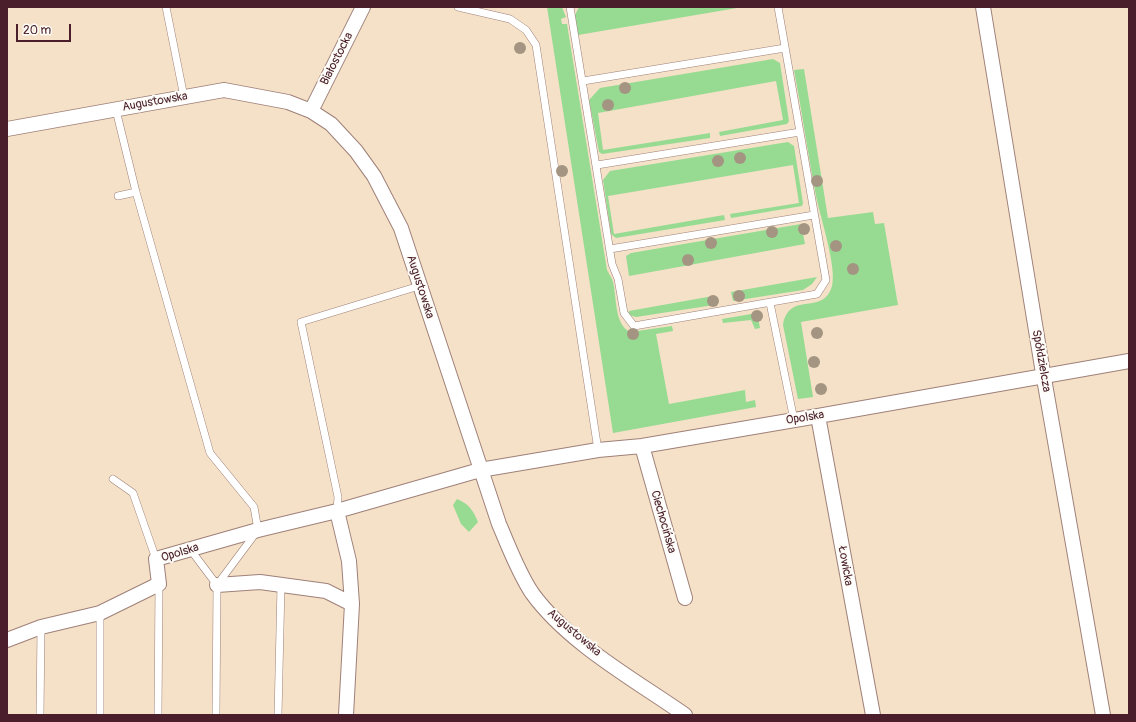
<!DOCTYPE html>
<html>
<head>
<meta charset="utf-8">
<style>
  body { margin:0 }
  #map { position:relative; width:1136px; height:722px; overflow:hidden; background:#f4e1c7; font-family:Pangolin,sans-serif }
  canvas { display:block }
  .frame { position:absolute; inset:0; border:8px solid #4a1f2b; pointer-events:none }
  .scale { position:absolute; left:16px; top:24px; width:55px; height:18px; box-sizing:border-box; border:2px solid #4a1f2b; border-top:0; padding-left:5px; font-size:12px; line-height:14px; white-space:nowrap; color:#4a1f2b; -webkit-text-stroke:3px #fdfcf7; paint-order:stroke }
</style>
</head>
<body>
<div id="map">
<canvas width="1136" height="722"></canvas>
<div class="frame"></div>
<div class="scale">20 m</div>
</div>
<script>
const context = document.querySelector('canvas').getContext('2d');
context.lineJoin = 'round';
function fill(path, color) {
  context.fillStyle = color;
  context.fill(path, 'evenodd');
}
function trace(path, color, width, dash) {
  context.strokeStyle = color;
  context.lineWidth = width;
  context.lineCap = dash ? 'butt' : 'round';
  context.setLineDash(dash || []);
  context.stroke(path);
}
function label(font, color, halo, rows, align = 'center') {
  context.font = font + ' Pangolin,sans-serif';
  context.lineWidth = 4;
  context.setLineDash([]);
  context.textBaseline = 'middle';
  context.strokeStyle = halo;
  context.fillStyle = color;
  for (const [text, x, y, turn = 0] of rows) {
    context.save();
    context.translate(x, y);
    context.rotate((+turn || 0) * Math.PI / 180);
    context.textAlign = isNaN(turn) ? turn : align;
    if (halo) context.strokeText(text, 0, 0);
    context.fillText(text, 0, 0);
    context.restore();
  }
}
fill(new Path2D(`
  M 547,7 L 562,7 L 566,17 L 561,19 L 562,24 L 567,24 L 607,270 C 609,274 612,278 613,282 C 617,298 614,324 630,332 L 672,326 L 673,331 L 656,334 L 669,404 L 745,390 L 746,402 L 755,400 L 756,407 L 613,433 Z
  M 579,7 L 743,7 L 578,35 L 575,15 Z
  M 773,59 L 780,63 L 789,121 L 787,124 L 720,136 L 719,132 L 783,120 L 776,81 L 598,113 L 603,150 L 710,133 L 710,138 L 602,154 L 599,152 L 589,100 L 600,88 Z
  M 804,69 L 828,218 L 873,212 L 875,224 L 884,223 L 898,305 L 801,322 L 813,397 L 798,399 L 783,325 C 789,291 821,315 831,289 C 839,272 820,217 816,196 C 808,155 802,112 794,70 Z
  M 788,142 L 794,146 L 803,203 L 802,206 L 731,218 L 730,214 L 799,203 L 793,165 L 608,196 L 614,234 L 724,215 L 725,220 L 616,238 L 611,234 L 603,180 L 610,171 Z
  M 801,224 L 805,244 L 629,276 L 626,256 L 631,253 Z
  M 817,277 L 812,284 L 803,290 L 733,301 L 731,292 Z
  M 713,296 L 714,305 L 636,317 L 629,315 L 629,311 Z
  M 757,313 L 760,328 L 755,329 L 751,320 L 723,323 L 722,319 Z
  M 457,499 C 469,504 473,510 478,522 L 469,532 L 461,524 L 453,505 Z`), '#97db93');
const service = new Path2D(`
  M 166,7 L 184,97
  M 458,7 L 510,19 L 526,30 L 536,45 L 598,450
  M 570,7 L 612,264 L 618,279 L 624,313 L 634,326 L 817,294 L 826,280 L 778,7
  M 583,81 L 785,48
  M 116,110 L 136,192 L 210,453 L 254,507 L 258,530 L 217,585 L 216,715
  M 597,165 L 800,132
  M 118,196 L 136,192
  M 610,249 L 814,215
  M 770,303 L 794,420
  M 113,479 L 133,493 L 156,559
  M 337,511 L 338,497 L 301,322 L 419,286
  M 190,549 L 217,585
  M 100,613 L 100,715
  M 40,715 L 41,627
  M 158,715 L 159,584
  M 278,715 L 281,585`);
const minor = new Path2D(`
  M 983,7 L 1042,367 L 1103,715
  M 311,111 L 363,7
  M 7,129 L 224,90 L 288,102 L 311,111 L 331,124 L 356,151 L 374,176 L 401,228 L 499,524 C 509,547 518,572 532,593 C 568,643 635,680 685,715
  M 818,416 L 873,715
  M 642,446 L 685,598
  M 337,511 L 349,561 L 352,604 L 346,715
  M 217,585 L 260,582 L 326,591 L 352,604
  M 7,640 L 41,627 L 100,613 L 159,584 L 156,559 L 258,530 L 337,511 L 480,470 L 598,450 L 642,446 L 818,416 L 1129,361`);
trace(service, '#9f8079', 8);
trace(minor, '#9f8079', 16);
trace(service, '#fff', 7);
trace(minor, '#fff', 14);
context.fillStyle = '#a39582';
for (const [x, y] of [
  [520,48],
  [625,88],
  [608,105],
  [740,158],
  [718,161],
  [562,171],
  [817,181],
  [804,229],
  [772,232],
  [711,243],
  [836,246],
  [688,260],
  [853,269],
  [739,296],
  [713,301],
  [757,316],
  [817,333],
  [633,334],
  [814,362],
  [821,389]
]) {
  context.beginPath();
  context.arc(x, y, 6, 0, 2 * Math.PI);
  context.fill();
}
label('12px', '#4a1f2b', '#fdfcf7', [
  ["Białostocka",337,59,-63],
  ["Augustowska",155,102,-10],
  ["Augustowska",420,287,72],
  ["Spółdzielcza",1041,361,80],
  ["Opolska",805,418,-9],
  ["Ciechocińska",663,522,74],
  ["Opolska",180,553,-17],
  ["Łowicka",845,566,80],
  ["Augustowska",574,633,40]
]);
</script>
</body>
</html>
